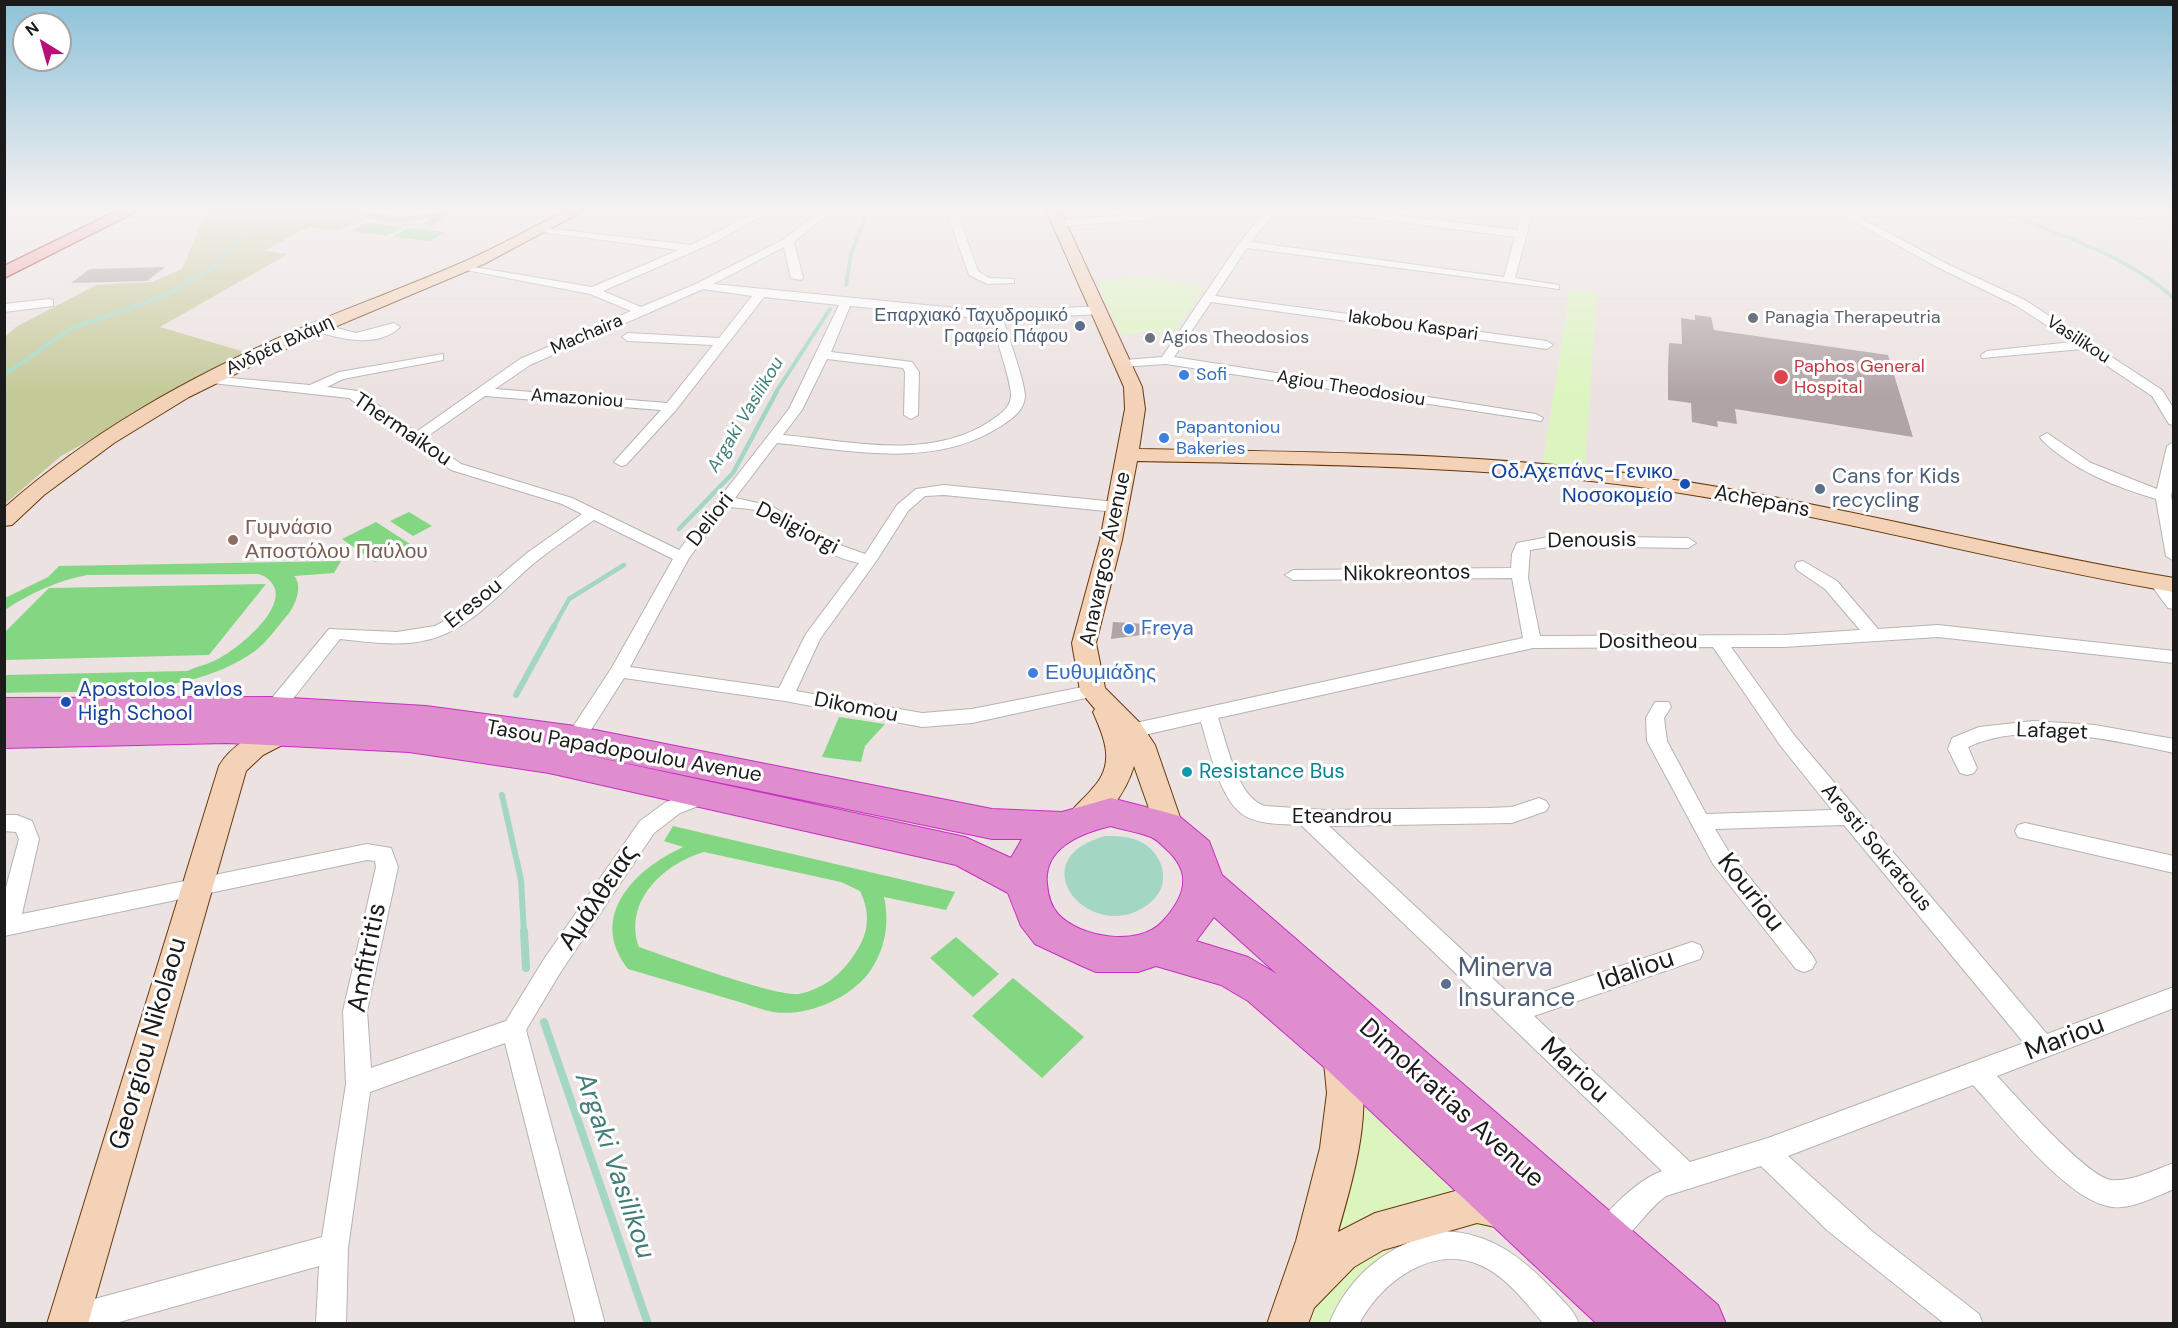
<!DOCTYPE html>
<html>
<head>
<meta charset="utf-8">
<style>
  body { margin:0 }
  #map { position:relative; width:2178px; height:1328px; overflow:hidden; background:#ece2e1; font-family:"DM Sans",sans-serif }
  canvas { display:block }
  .frame { position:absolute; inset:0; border:6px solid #1b1b1b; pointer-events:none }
  .north { position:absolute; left:12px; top:12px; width:60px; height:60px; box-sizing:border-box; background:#fff; border:2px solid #a4a4a4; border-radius:50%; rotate:323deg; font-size:16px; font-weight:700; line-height:24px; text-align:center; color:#1b1b1b }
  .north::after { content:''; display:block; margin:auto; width:21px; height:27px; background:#b90d77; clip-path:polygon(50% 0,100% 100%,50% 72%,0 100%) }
</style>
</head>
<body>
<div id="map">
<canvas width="2178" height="1328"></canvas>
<div class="frame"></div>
<div class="north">N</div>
</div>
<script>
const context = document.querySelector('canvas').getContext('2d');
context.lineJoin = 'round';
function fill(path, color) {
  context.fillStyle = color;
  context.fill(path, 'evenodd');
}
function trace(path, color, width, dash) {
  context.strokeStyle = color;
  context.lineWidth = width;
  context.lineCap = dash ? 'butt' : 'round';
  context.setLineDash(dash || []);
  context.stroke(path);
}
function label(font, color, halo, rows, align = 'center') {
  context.font = font + ' "DM Sans",sans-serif';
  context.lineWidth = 6;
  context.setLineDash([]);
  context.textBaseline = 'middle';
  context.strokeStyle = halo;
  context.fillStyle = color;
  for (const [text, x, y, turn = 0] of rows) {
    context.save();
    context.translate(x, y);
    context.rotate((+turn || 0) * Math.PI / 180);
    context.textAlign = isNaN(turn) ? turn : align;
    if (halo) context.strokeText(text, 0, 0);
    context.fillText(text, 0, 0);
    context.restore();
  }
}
fill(new Path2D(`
  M 207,210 L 356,210 L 367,219 L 338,230 L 308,227 L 264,251 L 288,254 L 160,327 L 248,353 L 61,456 L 5,504 L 5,337 L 16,327 L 96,285 L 152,282 L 182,269 Z`), '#c4c998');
fill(new Path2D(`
  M 1144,275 L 1205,287 L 1173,334 L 1146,331 L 1122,336 L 1097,281 Z
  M 1570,289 L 1597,292 L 1585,465 L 1543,463 Z
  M 1355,1085 L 1540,1246 C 1522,1240 1505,1232 1487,1228 C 1441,1218 1377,1254 1350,1289 C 1343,1298 1340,1313 1336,1323 L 1311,1324 L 1346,1170 Z`), '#dcf5bf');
fill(new Path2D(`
  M 358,210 L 402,217 L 459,210 L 431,226 L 422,224 L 431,218 C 411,221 373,228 358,210 Z
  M 366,223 L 403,227 L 387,236 L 350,231 Z
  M 408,228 L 445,232 L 430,241 L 392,237 Z
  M 409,512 L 432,526 L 413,536 L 390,521 Z
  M 376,522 L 410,544 L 375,562 L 342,539 Z
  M 341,561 L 334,573 L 294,576 C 303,585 296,604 289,613 C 278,626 268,641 255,651 C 186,700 86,690 5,693 L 5,675 L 187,671 C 196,667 205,665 214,661 C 234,652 282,614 275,589 C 272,581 266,576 258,574 L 87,575 C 57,581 30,593 5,610 L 5,598 L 48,577 L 59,566 Z
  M 266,584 L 209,655 L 5,660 L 5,632 L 49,588 Z
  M 839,717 L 885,724 L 865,746 L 861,762 L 822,757 Z
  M 673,826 L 955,892 L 946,910 L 884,897 C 890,924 885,951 868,974 C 847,1000 806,1017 773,1012 C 759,1009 744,1003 729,999 C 696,989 662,979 628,969 C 587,916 635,869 683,847 L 664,841 ZM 704,852 L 841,882 L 860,891 C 871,914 869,934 854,955 C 841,975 823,989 799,994 C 776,997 668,957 639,947 C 623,902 663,864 704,852 Z
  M 956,937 L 999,974 L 973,997 L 930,958 Z
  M 1013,978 L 1084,1037 L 1042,1078 L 972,1016 Z`), '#83d783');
fill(new Path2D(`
  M 1105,836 C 1116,836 1126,836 1137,840 C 1162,850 1174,883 1151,902 C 1095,950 1015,861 1105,836 Z`), '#a4d7c3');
trace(new Path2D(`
  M 1998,210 C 2060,236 2123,253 2174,298
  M 846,285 L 851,254 L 868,210
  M 4,375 L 70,329 L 167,295 L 218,264 L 236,239 L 288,210
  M 776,392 L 830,309`), '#a4d7c3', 4);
trace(new Path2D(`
  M 679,529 L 733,473 L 777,391
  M 553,628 L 569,599 L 624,565`), '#a4d7c3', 4.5);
trace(new Path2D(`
  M 516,695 L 554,626
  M 502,795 L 521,880 L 524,933`), '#a4d7c3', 6);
trace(new Path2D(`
  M 524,931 L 526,968
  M 544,1022 L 648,1324`), '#a4d7c3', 8);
fill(new Path2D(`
  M 165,267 L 147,281 L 71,283 L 90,269 Z
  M 1695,315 L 1711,317 L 1714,330 L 1888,355 L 1913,437 L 1735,409 L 1737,424 L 1717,421 L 1718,427 L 1692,422 L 1691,403 L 1668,400 L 1668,368 L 1669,343 L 1682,344 L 1681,318 L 1695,320 Z
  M 1113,622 L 1163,625 L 1164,632 L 1111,639 Z`), '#b1a4a6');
const street = new Path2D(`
  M 760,210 L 773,210 L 715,242 L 603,291 L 641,307 L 698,283 L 784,239 L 822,210 L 833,210 L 794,242 L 803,278 L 801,280 L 791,278 L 784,247 L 713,284 L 996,312 L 1100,306 L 1106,310 L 1100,314 L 1003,319 C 1008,336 1024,379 1025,395 C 1025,410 1012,419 1001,426 C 933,470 852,450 777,443 L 735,498 L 772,506 L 826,540 L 865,554 L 897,505 L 916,489 L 944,485 L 1116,502 L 1124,507 L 1116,512 L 944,495 L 925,496 L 908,511 L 877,560 L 820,639 L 796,691 L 922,713 L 972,709 L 1093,685 L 1100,687 L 1102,691 L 1100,695 L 972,723 L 922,727 L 785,701 L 624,678 L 582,744 L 568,744 L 565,739 L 611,669 L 673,559 L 594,520 C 575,533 556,546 538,560 C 503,588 472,630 427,640 C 398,647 369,642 340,639 L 281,714 L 267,714 L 265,709 L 267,704 L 329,629 L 397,632 L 435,626 L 450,618 L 527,553 L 582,514 L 562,504 L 451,470 L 349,398 L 212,383 L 207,382 L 207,376 L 310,385 L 339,372 L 443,354 L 443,360 L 343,379 L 327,387 L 358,391 L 416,432 L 520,359 L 631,311 L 590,294 L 466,270 L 462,269 L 462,265 L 592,287 L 679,250 L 541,232 L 537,231 L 537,227 L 691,245 ZM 703,289 L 752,296 L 719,338 L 628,333 L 622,337 L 628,341 L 713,345 L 667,403 L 495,389 L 530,365 ZM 764,297 L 839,305 L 789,409 L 679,550 L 572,498 L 461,464 L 425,438 L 485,396 L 661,410 L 614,462 L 621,466 L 626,465 L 676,410 ZM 850,306 L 991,319 C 995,336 1011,380 1011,395 C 1011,408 999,415 989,422 C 927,461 851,441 783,435 L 802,410 L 827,359 L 903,368 L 905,372 L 904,415 L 911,419 L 918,415 L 919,372 L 912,362 L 831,352 ZM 728,507 C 739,508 751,508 761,512 C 796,528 820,555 859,563 L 806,634 L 779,688 L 630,667 L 689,558 Z
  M 946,210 L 956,210 L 978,271 L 989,278 L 1014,279 L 1014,283 L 987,284 L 969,275 Z
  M 1147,210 L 1157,210 L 1157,214 L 1145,220 L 1060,226 L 1055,223 L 1060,220 L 1143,214 Z
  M 1266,210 L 1276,210 L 1251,242 L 1504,277 L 1515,237 L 1331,213 L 1326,210 L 1354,210 L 1517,230 L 1523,210 L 1533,210 L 1515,278 L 1559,285 L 1559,289 L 1247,248 L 1215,296 L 1547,341 L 1553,345 L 1547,349 L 1211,302 L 1174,357 L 1536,414 L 1543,418 L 1541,421 L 1166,364 L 1120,367 L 1119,364 L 1125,360 L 1162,357 L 1240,242 Z
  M 1834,210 L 1846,210 L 1945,263 L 2025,300 L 2162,390 L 2174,409 L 2174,425 L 2169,424 L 2152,396 L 2082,349 L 1982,358 L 1981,355 L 1987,351 L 2072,342 L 2017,306 L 1937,267 Z
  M 2129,210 L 2141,210 L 2149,217 L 2140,219 Z
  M 49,299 L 53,300 L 53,306 L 4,312 L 4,304 Z
  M 317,323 L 356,333 L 394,323 L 400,327 C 377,349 339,339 313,330 L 313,324 Z
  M 2047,433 L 2091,463 L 2157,489 L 2167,446 L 2174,442 L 2174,482 L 2171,496 L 2174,511 L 2174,561 L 2166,556 L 2156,499 C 2114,486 2074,471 2042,440 L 2040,437 Z
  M 1554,536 L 1688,538 L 1696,543 L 1688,548 L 1554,546 L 1530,550 L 1528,578 L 1540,636 L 1784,635 L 1860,630 L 1825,589 L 1797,570 L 1795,566 L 1797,562 L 1803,561 L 1837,581 L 1878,629 L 1938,625 L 2174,651 L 2174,663 L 1938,637 L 1784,647 L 1731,647 L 1794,735 L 2047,1034 L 2174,987 L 2174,1008 L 1997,1076 C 2017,1097 2087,1177 2111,1180 C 2132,1182 2154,1170 2174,1163 L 2174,1189 C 2154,1197 2128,1212 2107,1206 C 2064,1196 2004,1119 1973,1085 L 1788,1156 L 1873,1232 L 1979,1314 L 1983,1324 L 1945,1324 L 1828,1231 L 1761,1166 L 1666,1196 C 1644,1212 1629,1242 1604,1253 L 1594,1249 L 1590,1239 C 1600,1215 1637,1180 1662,1171 L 1301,825 C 1284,824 1257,825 1242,814 C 1219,797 1209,748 1201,722 L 1131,738 L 1124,736 L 1121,731 L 1124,726 L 1131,724 L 1523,638 L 1512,578 L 1293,580 L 1285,575 L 1293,570 L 1511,568 L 1512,554 L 1517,543 ZM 1713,647 L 1780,745 L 1832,810 L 1706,814 L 1667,741 L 1664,718 L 1671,707 L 1669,702 L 1655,702 L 1646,718 L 1647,741 L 1713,864 L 1796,969 L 1804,972 L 1812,969 L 1816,962 L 1812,955 L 1729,852 L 1715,829 L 1844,825 L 2024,1043 L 1768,1138 L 1690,1162 L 1534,1016 L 1700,959 L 1703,952 L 1700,945 L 1692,942 L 1517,1001 L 1329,826 L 1512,823 L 1546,811 L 1549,806 L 1546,801 L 1539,798 L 1512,807 L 1488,808 L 1325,810 L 1265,806 C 1237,798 1227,743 1218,718 L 1533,648 Z
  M 2157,577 C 2172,581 2174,596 2174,609 L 2168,608 L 2149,582 Z
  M 2033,721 L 2095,725 L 2174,739 L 2174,753 C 2112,740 2027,720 1968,747 L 1977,768 L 1974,773 L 1967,775 L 1960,773 L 1948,749 L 1952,738 L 1979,727 Z
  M 704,788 L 711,791 L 714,796 L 711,801 L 680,813 L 654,833 L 560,973 L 526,1030 L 605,1324 L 576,1324 L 505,1043 L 370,1092 L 348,1248 L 346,1324 L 316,1324 L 319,1266 L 112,1324 L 55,1324 L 59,1311 L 69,1306 L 322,1237 L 346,1084 L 343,1011 L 376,867 L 375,861 L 367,860 L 4,936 L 4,895 L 19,839 L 16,832 L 4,831 L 4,815 L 17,815 L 32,821 L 39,839 L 22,914 L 367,844 L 391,848 L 398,867 L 367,1011 L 371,1068 L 506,1021 L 544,959 L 640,821 L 666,802 Z
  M 2025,823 L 2174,856 L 2174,873 L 2018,837 L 2015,831 L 2018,825 Z
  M 1444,1231 C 1491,1233 1522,1257 1554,1291 C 1563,1301 1574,1310 1579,1324 L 1544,1324 C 1526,1303 1506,1276 1480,1265 C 1432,1244 1381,1282 1359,1324 L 1329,1324 C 1350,1273 1390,1243 1444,1231 Z`);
const secondary = new Path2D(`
  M 567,210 L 585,210 L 484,264 L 306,339 L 189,397 L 114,443 L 44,495 L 12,525 L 4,526 L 4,508 C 90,432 189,377 294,331 C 352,306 412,285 470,259 C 503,244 535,226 567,210 Z
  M 1046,210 L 1060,210 L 1142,387 L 1145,409 L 1139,449 C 1293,452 1447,452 1601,470 C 1794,492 1982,546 2174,578 L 2174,592 C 1982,560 1793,504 1600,482 C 1446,465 1292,464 1137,461 L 1122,540 L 1096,643 L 1105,688 L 1141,724 L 1155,745 L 1183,826 L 1178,834 L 1168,837 L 1158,834 L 1134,766 C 1127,790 1101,834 1072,825 L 1067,817 C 1074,806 1084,799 1092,789 C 1116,764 1105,740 1093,712 L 1095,709 L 1080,691 L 1072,643 L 1100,540 L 1125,409 L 1124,387 Z
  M 280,724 L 290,727 L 294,734 L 290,741 L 263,755 L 246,771 L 88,1324 L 47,1324 L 219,766 C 231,745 257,731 280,724 Z
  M 1340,1036 L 1352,1041 C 1378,1098 1354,1175 1338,1232 L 1375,1213 L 1477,1185 L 1518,1196 L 1523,1210 L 1518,1224 L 1504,1229 L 1477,1223 L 1383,1250 L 1354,1267 L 1314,1308 L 1308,1324 L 1267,1324 L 1296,1241 L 1320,1148 L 1327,1093 L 1323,1052 L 1328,1041 Z`);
const primary = new Path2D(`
  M 119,210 L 139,210 L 4,278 L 4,266 Z`);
const highway = new Path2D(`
  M 274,697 L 426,706 L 575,726 L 992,809 L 1062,812 L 1111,798 L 1165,812 L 1179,816 L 1209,841 L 1222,875 L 1718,1305 L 1726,1324 L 1597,1324 L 1324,1067 L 1248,1001 L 1221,985 L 1156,966 L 1138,972 L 1096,972 L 1082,966 L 1035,944 L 1021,926 L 1008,893 L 956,865 L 549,773 L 409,752 L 227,743 L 4,748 L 4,722 L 35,722 L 4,722 L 4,698 ZM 563,750 L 992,839 L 1022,839 L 1011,858 L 965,837 ZM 1111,826 C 1124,830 1138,832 1151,837 C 1156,839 1161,844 1165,848 C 1194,873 1185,897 1162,922 C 1139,947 1080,938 1058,914 C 1050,905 1048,895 1047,884 C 1043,848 1081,833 1111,826 ZM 1214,917 L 1277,974 L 1248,957 L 1196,941 Z`);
trace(street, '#b4b4b4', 2);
trace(secondary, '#68390c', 2);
trace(primary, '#88100a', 3);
trace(highway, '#c92fc3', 2);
fill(street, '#fff');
fill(secondary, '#f4d2b7');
fill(primary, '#f59da1');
fill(highway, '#df8dcf');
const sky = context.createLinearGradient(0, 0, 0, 396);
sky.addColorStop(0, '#8dc2d9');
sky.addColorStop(0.53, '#f6f2f2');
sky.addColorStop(1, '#f6f2f200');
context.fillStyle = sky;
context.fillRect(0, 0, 2178, 396);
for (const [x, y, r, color] of [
  [1753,318,6,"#6b7280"],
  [1080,326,6,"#5c6f8a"],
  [1150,338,6,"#6b7280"],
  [1184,375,6,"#3f7fe0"],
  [1781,377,8,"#e0444e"],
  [1164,438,6,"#3f7fe0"],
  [1685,484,6,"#1a4fb4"],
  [1820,489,6,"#5c6f8a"],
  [233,540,6,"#8d6e63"],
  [1129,629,6,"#3f7fe0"],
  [1033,673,6,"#3f7fe0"],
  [66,702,6,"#1a4fb4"],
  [1187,772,6,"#0f9aa8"],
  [1446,984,6,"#5c6f8a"]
]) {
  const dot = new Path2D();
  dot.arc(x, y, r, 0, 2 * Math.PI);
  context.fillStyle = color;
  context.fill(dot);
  trace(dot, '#fff', 2);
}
label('18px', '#4e5e75', '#fff', [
  ["Επαρχιακό Ταχυδρομικό",1068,316],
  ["Γραφείο Πάφου",1068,337]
], 'right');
label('18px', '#5b616d', '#fff', [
  ["Panagia Therapeutria",1765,318],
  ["Agios Theodosios",1162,338]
], 'left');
label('18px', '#1b1b1b', '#fff', [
  ["Iakobou Kaspari",1413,326,8],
  ["Machaira",587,335,-23],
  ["Vasilikou",2078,340,33],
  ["Ανδρέα Βλάμη",280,346,-25],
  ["Agiou Theodosiou",1351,389,9],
  ["Amazoniou",577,399,4]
]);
label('18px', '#be3a42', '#fff', [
  ["Paphos General",1794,367],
  ["Hospital",1794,388]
], 'left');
label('18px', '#366cbe', '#fff', [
  ["Sofi",1196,375],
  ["Papantoniou",1176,428],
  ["Bakeries",1176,449]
], 'left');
label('italic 18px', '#407e77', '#fff', [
  ["Argaki Vasilikou",746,415,-59]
]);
label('21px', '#1b1b1b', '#fff', [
  ["Thermaikou",402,430,34],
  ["Achepans",1762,502,11],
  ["Deliori",711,520,-52],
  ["Deligiorgi",797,529,27],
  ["Denousis",1592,541,-1],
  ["Anavargos Avenue",1106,559,-78],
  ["Nikokreontos",1407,574,-1],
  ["Eresou",474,604,-39],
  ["Dositheou",1648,642],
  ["Dikomou",856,708,11],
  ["Lafaget",2052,732,2],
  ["Tasou Papadopoulou Avenue",624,752,10],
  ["Eteandrou",1342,817],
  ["Aresti Sokratous",1876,848,50]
]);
label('21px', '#164399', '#fff', [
  ["Οδ.Αχεπάνς-Γενικο",1673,472],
  ["Νοσοκομείο",1673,496],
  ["Apostolos Pavlos",78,690,"left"],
  ["High School",78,714,"left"]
], 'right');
label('21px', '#4e5e75', '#fff', [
  ["Cans for Kids",1832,477],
  ["recycling",1832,501]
], 'left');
label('21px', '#785e54', '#fff', [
  ["Γυμνάσιο",245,528],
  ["Αποστόλου Παύλου",245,552]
], 'left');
label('21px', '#366cbe', '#fff', [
  ["Freya",1141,629],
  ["Ευθυμιάδης",1045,673]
], 'left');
label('21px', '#0d838f', '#fff', [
  ["Resistance Bus",1199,772]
], 'left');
label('26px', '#1b1b1b', '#fff', [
  ["Kouriou",1750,893,52],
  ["Αμάλθειας",599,898,-56],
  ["Amfitritis",368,958,-79],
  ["Idaliou",1636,971,-19],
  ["Mariou",2065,1039,-21],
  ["Georgiou Nikolaou",149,1044,-74],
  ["Mariou",1574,1071,43],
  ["Dimokratias Avenue",1451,1104,42]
]);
label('26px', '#4e5e75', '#fff', [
  ["Minerva",1458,969],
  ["Insurance",1458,999]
], 'left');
label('italic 27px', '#407e77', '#fff', [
  ["Argaki Vasilikou",614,1166,71]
]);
</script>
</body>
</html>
